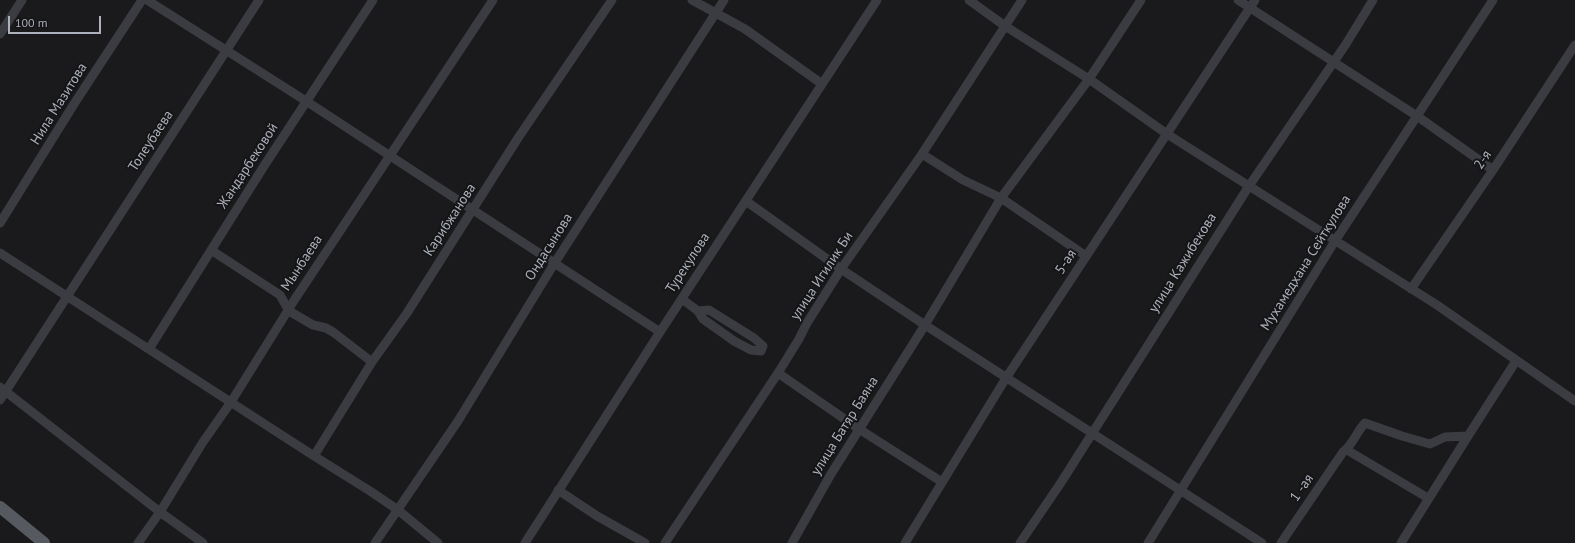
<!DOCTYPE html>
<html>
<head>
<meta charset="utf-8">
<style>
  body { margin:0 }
  #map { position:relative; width:1575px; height:543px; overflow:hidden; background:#1a1a1c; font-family:"PT Sans",sans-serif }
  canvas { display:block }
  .scale { position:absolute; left:8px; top:16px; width:93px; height:18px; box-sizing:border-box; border:2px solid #acb1bc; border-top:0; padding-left:5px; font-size:12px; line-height:14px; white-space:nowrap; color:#acb1bc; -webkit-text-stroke:3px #151517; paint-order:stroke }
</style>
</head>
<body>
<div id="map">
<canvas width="1575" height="543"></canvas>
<div class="scale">100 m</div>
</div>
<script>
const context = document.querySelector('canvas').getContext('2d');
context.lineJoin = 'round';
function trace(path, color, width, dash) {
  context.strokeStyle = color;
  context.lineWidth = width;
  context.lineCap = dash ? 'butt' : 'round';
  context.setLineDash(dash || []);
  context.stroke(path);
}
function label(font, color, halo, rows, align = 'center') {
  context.font = font + ' "PT Sans",sans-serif';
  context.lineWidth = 4;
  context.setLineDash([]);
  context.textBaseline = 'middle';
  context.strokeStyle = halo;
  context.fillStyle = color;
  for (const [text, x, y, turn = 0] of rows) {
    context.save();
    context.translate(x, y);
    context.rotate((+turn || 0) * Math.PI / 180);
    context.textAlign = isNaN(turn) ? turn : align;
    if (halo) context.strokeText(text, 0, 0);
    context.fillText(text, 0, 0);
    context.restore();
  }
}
trace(new Path2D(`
  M 147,0 L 306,101 L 660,332
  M 692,0 L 745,29 L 822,84
  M 969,0 L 1005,26 L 1089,79 L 1167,134 L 1437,305 L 1575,401
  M 1238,0 L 1417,116 L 1493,170
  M 0,34 L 22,0
  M 922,154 L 963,180 L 1001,198 L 1086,256
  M 746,201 L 841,269 L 925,325 L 1262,543
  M 0,223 L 74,104 L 142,0
  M 211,250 L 280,295 L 289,311 L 313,325 L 326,328 L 333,332 L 372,362
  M 0,253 L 314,456 L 370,491 L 398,510 L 438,543
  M 1411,289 L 1493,170 L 1575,45
  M 682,299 L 698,311 L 703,319 L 734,341 L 751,350 L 761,351 L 763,346 L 754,338 L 709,310 L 698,311
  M 149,349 L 264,166 L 373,0
  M 778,373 L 859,429 L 942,482
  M 0,387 L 160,512 L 203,543
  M 0,400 L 259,0
  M 1347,450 L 1428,498
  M 314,456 L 372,362 L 407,313 L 518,138 L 612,0
  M 558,490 L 597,516 L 645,543
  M 138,543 L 160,512 L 203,442 L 231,402 L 295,299 L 493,0
  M 375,543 L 458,421 L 554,264 L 724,0
  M 525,543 L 660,332 L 877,0
  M 665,543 L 778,373 L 799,339 L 807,323 L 841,269 L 922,154 L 1022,0
  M 792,543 L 831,474 L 925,325 L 1001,198 L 1089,79 L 1141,0
  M 905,543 L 1006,378 L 1255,0
  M 1020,543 L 1062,481 L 1249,186 L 1346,44 L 1373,0
  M 1148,543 L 1335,241 L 1493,0
  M 1281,543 L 1343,452 C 1352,446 1357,431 1365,423 L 1402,436 L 1430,444 L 1445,437 L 1468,436 L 1516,361
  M 1401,543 L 1468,436`), '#3b3c41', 9);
trace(new Path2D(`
  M 0,507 L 44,543`), '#575960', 12);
label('14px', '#acb1bc', '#151517', [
  ["Нила Мазитова",59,104,-58],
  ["Толеубаева",151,141,-57],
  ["2-я",1483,160,-56],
  ["Жандарбековой",248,166,-57],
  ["Карибжанова",450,220,-57],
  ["Ондасынова",549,247,-58],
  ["5-ая",1066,262,-57],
  ["Мынбаева",302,263,-57],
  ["Турекулова",688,263,-57],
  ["улица Кажибекова",1183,263,-58],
  ["Мухамедхана Сейткулова",1306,263,-58],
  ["улица Игилик Би",822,276,-57],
  ["улица Батяр Баяна",845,426,-58],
  ["1 -ая",1302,488,-55]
]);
</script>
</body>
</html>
